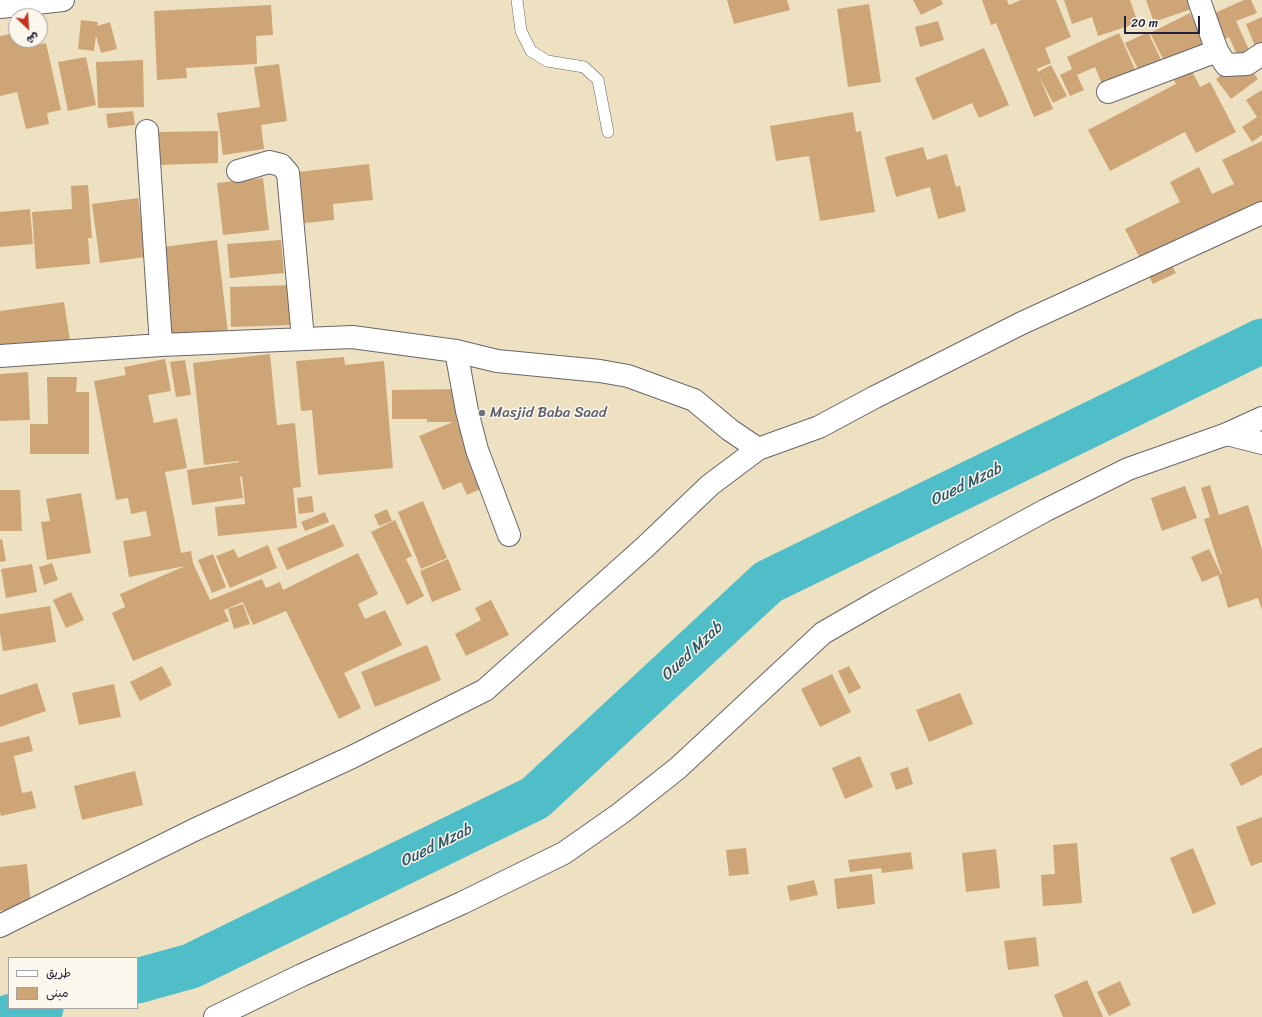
<!DOCTYPE html>
<html>
<head>
<meta charset="utf-8">
<style>
  body { margin:0 }
  #map { position:relative; width:1262px; height:1017px; overflow:hidden; background:#eee1c1; font-family:Sriracha,"Playpen Sans Arabic",sans-serif }
  canvas { display:block }
  .legend { position:absolute; left:8px; top:957px; width:130px; height:52px; box-sizing:border-box; background:#fbf7ec; border:1px solid #a4a2a5; margin:0; padding:5px 7px; list-style:none; font-size:12px; color:#22223b }
  .legend li { display:flex; align-items:center; gap:8px; height:20px }
  .legend b { width:20px; border:1px solid #a4a2a5 }
  .north { position:absolute; left:8px; top:8px; width:40px; height:40px; box-sizing:border-box; background:#fbf7ec; border:1px solid #a4a2a5; border-radius:50%; rotate:155deg; font-size:11px; font-weight:700; line-height:16px; text-align:center; color:#22223b }
  .north::after { content:''; display:block; margin:auto; width:14px; height:18px; background:#c8321e; clip-path:polygon(50% 0,100% 100%,50% 72%,0 100%) }
  .scale { position:absolute; left:1124px; top:16px; width:76px; height:18px; box-sizing:border-box; border:2px solid #22223b; border-top:0; padding-left:5px; font-size:12px; line-height:14px; white-space:nowrap; color:#22223b; -webkit-text-stroke:3px #fbf7ec; paint-order:stroke }
</style>
</head>
<body>
<div id="map">
<canvas width="1262" height="1017"></canvas>
<ul class="legend">
<li><b style="height:5px;background:#fff"></b>طريق</li>
<li><b style="height:11px;background:#cea577"></b>مبنى</li>
</ul>
<div class="north">ش</div>
<div class="scale">20 m</div>
</div>
<script>
const context = document.querySelector('canvas').getContext('2d');
context.lineJoin = 'round';
function trace(path, color, width, dash) {
  context.strokeStyle = color;
  context.lineWidth = width;
  context.lineCap = dash ? 'butt' : 'round';
  context.setLineDash(dash || []);
  context.stroke(path);
}
function fill(path, color) {
  context.fillStyle = color;
  context.fill(path, 'evenodd');
}
function label(font, color, halo, rows, align = 'center') {
  context.font = font + ' Sriracha,sans-serif';
  context.lineWidth = 3;
  context.setLineDash([]);
  context.textBaseline = 'middle';
  context.strokeStyle = halo;
  context.fillStyle = color;
  for (const [text, x, y, turn = 0] of rows) {
    context.save();
    context.translate(x, y);
    context.rotate((+turn || 0) * Math.PI / 180);
    context.textAlign = isNaN(turn) ? turn : align;
    if (halo) context.strokeText(text, 0, 0);
    context.fillText(text, 0, 0);
    context.restore();
  }
}
trace(new Path2D(`
  M 137,981 L 191,966 L 535,798 L 768,582 L 1262,341
  M 9,1017 L 41,1008`), '#50bec8', 45);
fill(new Path2D(`
  M 727,0 L 787,0 L 790,10 L 734,24 Z
  M 913,0 L 941,0 L 943,4 L 921,15 Z
  M 982,0 L 1007,0 L 1009,5 L 1021,0 L 1056,0 L 1071,37 L 1045,48 L 1051,63 L 1037,69 L 1038,72 L 1051,65 L 1067,96 L 1053,103 L 1039,76 L 1053,109 L 1034,117 L 996,23 L 991,25 Z
  M 1064,0 L 1130,0 L 1138,23 L 1098,36 L 1092,17 L 1072,24 Z
  M 1146,0 L 1191,0 L 1194,8 L 1154,22 Z
  M 1244,0 L 1251,0 L 1257,13 L 1236,21 L 1249,50 L 1237,55 L 1229,37 L 1221,41 L 1210,15 Z
  M 869,4 L 881,82 L 848,87 L 837,9 Z
  M 271,5 L 273,35 L 256,36 L 257,64 L 186,68 L 187,78 L 157,80 L 154,11 Z
  M 1190,13 L 1206,45 L 1166,65 L 1150,33 Z
  M 1262,17 L 1262,44 L 1255,46 L 1246,24 Z
  M 81,20 L 98,22 L 97,26 L 110,22 L 117,49 L 101,53 L 96,36 L 94,51 L 78,49 Z
  M 938,21 L 944,40 L 920,47 L 915,27 Z
  M 1148,32 L 1164,66 L 1142,77 L 1125,43 Z
  M 16,33 L 16,40 L 31,40 L 32,46 L 46,43 L 61,110 L 47,113 L 49,124 L 26,129 L 17,92 L 0,96 L 0,36 Z
  M 1119,33 L 1137,74 L 1104,89 L 1095,67 L 1077,75 L 1084,90 L 1070,96 L 1060,75 L 1072,69 L 1067,57 Z
  M 984,48 L 1009,105 L 979,118 L 972,103 L 933,120 L 915,78 Z
  M 86,57 L 96,105 L 68,111 L 58,62 Z
  M 1243,59 L 1258,79 L 1231,99 L 1216,79 Z
  M 143,60 L 144,107 L 98,108 L 96,62 Z
  M 279,64 L 287,121 L 261,125 L 264,149 L 223,155 L 217,113 L 260,107 L 254,67 Z
  M 1190,67 L 1200,87 L 1210,82 L 1236,132 L 1196,153 L 1185,132 L 1110,171 L 1088,130 L 1176,84 L 1172,77 Z
  M 1262,90 L 1262,135 L 1252,142 L 1242,127 L 1257,117 L 1246,100 Z
  M 133,111 L 135,125 L 108,128 L 106,114 Z
  M 853,112 L 856,132 L 861,131 L 875,212 L 820,221 L 809,156 L 776,161 L 770,126 Z
  M 218,131 L 218,163 L 160,165 L 159,132 Z
  M 1262,141 L 1262,222 L 1172,266 L 1176,273 L 1153,284 L 1125,229 L 1180,202 L 1170,182 L 1199,167 L 1212,194 L 1234,184 L 1222,160 Z
  M 923,147 L 927,160 L 947,154 L 956,187 L 960,186 L 966,211 L 938,219 L 930,187 L 896,197 L 885,157 Z
  M 369,164 L 373,200 L 333,204 L 334,220 L 295,224 L 289,173 Z
  M 263,178 L 269,230 L 223,235 L 217,183 Z
  M 88,185 L 92,238 L 88,238 L 90,264 L 36,269 L 32,212 L 72,209 L 71,186 Z
  M 138,198 L 146,257 L 100,263 L 92,204 Z
  M 30,209 L 33,244 L 0,247 L 0,212 Z
  M 217,240 L 229,341 L 167,349 L 155,248 Z
  M 281,240 L 284,273 L 230,278 L 227,244 Z
  M 292,285 L 293,325 L 231,327 L 230,287 Z
  M 64,302 L 70,340 L 49,343 L 0,355 L 0,311 Z
  M 270,354 L 277,425 L 295,423 L 301,487 L 293,488 L 297,528 L 218,536 L 215,507 L 245,504 L 242,476 L 240,477 L 243,498 L 192,505 L 187,470 L 239,462 L 238,461 L 204,465 L 193,363 Z
  M 344,357 L 345,365 L 384,361 L 393,468 L 318,475 L 312,410 L 301,411 L 296,361 Z
  M 165,359 L 171,391 L 148,395 L 154,423 L 177,418 L 187,468 L 165,472 L 181,553 L 191,551 L 193,563 L 210,600 L 262,579 L 266,588 L 280,582 L 283,590 L 358,553 L 378,594 L 358,604 L 365,619 L 385,610 L 402,645 L 344,673 L 361,708 L 339,719 L 286,611 L 253,625 L 243,602 L 224,610 L 229,621 L 133,661 L 112,613 L 125,607 L 120,594 L 185,566 L 129,577 L 123,541 L 151,536 L 146,511 L 131,514 L 128,498 L 116,500 L 94,381 L 126,375 L 124,367 Z
  M 185,360 L 191,395 L 176,397 L 170,362 Z
  M 28,372 L 30,420 L 0,421 L 0,374 Z
  M 47,377 L 77,377 L 76,392 L 89,392 L 89,454 L 30,454 L 30,424 L 48,424 Z
  M 461,389 L 461,422 L 457,422 L 485,487 L 467,495 L 461,482 L 443,490 L 419,436 L 453,422 L 427,422 L 427,419 L 392,419 L 392,390 Z
  M 1210,485 L 1219,515 L 1248,505 L 1262,549 L 1262,610 L 1258,598 L 1228,608 L 1218,575 L 1222,574 L 1204,519 L 1210,517 L 1201,488 Z
  M 1185,486 L 1197,518 L 1162,531 L 1151,498 Z
  M 0,490 L 20,490 L 22,531 L 0,531 Z
  M 81,493 L 91,553 L 47,560 L 41,522 L 50,521 L 46,499 Z
  M 312,496 L 314,512 L 299,514 L 297,498 Z
  M 423,501 L 447,558 L 421,569 L 398,512 Z
  M 387,509 L 392,521 L 379,526 L 374,515 Z
  M 325,512 L 329,522 L 305,531 L 301,522 Z
  M 395,520 L 412,556 L 406,559 L 424,596 L 407,605 L 371,532 Z
  M 334,524 L 344,546 L 287,570 L 277,548 Z
  M 2,539 L 6,561 L 0,562 L 0,540 Z
  M 268,545 L 277,568 L 230,588 L 216,556 L 234,549 L 238,558 Z
  M 1209,549 L 1221,574 L 1202,582 L 1191,557 Z
  M 213,554 L 226,587 L 212,593 L 198,560 Z
  M 448,559 L 461,590 L 432,602 L 420,571 Z
  M 52,563 L 58,580 L 44,585 L 39,567 Z
  M 32,564 L 37,592 L 6,598 L 1,569 Z
  M 71,592 L 84,620 L 66,628 L 53,600 Z
  M 491,600 L 509,635 L 466,656 L 455,634 L 481,620 L 475,608 Z
  M 243,604 L 250,624 L 234,629 L 228,609 Z
  M 50,606 L 56,642 L 3,651 L 0,633 L 0,614 Z
  M 427,645 L 441,680 L 375,707 L 361,672 Z
  M 162,666 L 172,685 L 140,701 L 130,682 Z
  M 849,666 L 861,688 L 849,694 L 838,671 Z
  M 832,674 L 851,712 L 820,727 L 801,689 Z
  M 37,683 L 46,711 L 0,727 L 0,695 Z
  M 114,684 L 121,717 L 79,725 L 72,693 Z
  M 960,693 L 973,724 L 929,742 L 916,710 Z
  M 29,736 L 33,751 L 14,756 L 22,793 L 32,791 L 36,808 L 1,816 L 0,812 L 0,743 Z
  M 1262,747 L 1262,775 L 1241,786 L 1230,764 Z
  M 860,756 L 873,787 L 845,799 L 832,768 Z
  M 908,767 L 913,784 L 896,790 L 890,773 Z
  M 135,771 L 143,805 L 82,820 L 74,786 Z
  M 1262,817 L 1262,862 L 1251,866 L 1236,827 Z
  M 1077,843 L 1082,903 L 1043,906 L 1041,875 L 1055,874 L 1053,845 Z
  M 746,848 L 749,874 L 729,876 L 726,850 Z
  M 1193,848 L 1216,904 L 1193,914 L 1170,858 Z
  M 996,849 L 1000,888 L 966,892 L 962,853 Z
  M 911,852 L 913,869 L 882,873 L 881,868 L 850,872 L 848,860 Z
  M 27,864 L 31,907 L 0,911 L 0,867 Z
  M 872,874 L 875,904 L 837,909 L 834,879 Z
  M 814,880 L 818,895 L 790,901 L 787,886 Z
  M 1036,937 L 1039,966 L 1008,970 L 1004,941 Z
  M 1087,980 L 1103,1017 L 1063,1017 L 1054,995 Z
  M 1120,981 L 1131,1005 L 1109,1016 L 1097,992 Z`), '#cea577');
const service = new Path2D(`
  M 517,0 L 521,31 L 531,51 L 547,61 L 584,67 L 598,80 L 608,132`);
const minor = new Path2D(`
  M 1199,0 L 1217,51 L 1226,65 L 1247,64 L 1262,54
  M 0,7 L 63,0
  M 1108,92 L 1217,51
  M 147,131 L 161,345
  M 238,171 L 269,162 L 281,165 L 288,173 L 303,339
  M 456,351 L 467,411 L 477,450 L 509,535
  M 0,356 L 161,345 L 352,337 L 456,351 L 497,361 L 600,371 L 628,376 L 694,400 L 730,430 L 758,449
  M 1227,434 L 1262,443
  M 0,926 L 194,830 L 352,757 L 485,690 L 644,548 L 710,485 L 758,449 L 819,427 L 875,397 L 1022,323 L 1262,213`);
const tertiary = new Path2D(`
  M 215,1017 L 302,975 L 462,903 L 564,853 L 621,813 L 678,768 L 823,633 L 882,599 L 1046,510 L 1128,469 L 1227,434 L 1262,418`);
trace(service, '#69656a', 12);
trace(minor, '#69656a', 24);
trace(tertiary, '#69656a', 24);
trace(service, '#fff', 11);
trace(minor, '#fff', 22);
trace(tertiary, '#fff', 22);
for (const [x, y, r, color] of [
  [482,413,4,"#6b7280"]
]) {
  const dot = new Path2D();
  dot.arc(x, y, r, 0, 2 * Math.PI);
  context.fillStyle = color;
  context.fill(dot);
  trace(dot, '#fbf7ec', 1.5);
}
label('15px', '#5b616d', '#fbf7ec', [
  ["Masjid Baba Saad",490,413]
], 'left');
label('italic 16px', '#32596c', '#fbf7ec', [
  ["Oued Mzab",966,485,-26],
  ["Oued Mzab",692,652,-43],
  ["Oued Mzab",436,846,-26]
]);
</script>
</body>
</html>
